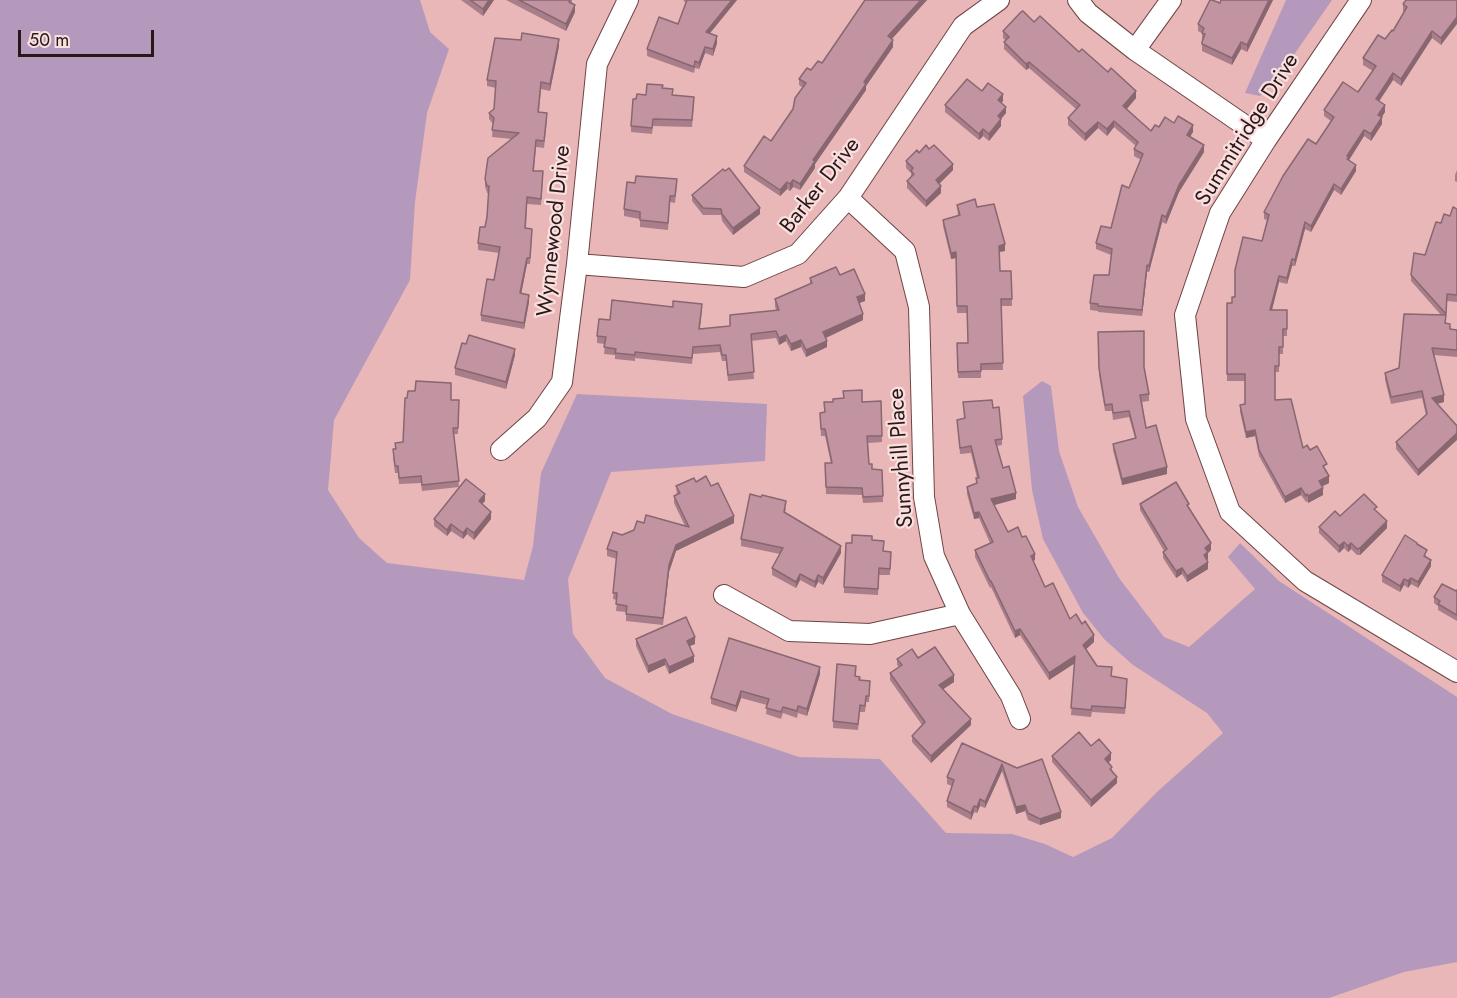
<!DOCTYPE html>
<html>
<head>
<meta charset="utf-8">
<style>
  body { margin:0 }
  #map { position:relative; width:1457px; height:998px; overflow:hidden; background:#e9b7b7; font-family:Jost,sans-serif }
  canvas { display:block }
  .scale { position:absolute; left:18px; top:30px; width:136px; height:27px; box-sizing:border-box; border:3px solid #2a1819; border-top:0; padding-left:8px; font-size:18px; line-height:21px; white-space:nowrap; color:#2a1819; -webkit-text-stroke:4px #f9dfde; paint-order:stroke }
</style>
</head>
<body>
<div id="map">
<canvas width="1457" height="998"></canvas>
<div class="scale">50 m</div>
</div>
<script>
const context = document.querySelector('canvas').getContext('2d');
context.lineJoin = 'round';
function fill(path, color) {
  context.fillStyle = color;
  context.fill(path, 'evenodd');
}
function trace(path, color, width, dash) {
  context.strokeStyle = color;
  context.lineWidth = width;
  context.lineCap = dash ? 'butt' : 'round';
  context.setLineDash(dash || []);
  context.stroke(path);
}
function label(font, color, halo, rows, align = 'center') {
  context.font = font + ' Jost,sans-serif';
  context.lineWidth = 4.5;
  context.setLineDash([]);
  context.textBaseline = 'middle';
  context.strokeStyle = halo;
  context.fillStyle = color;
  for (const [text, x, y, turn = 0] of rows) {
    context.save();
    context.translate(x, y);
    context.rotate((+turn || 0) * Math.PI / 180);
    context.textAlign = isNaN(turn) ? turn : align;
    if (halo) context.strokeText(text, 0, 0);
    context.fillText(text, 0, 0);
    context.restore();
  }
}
fill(new Path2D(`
  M 0,0 L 420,0 L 430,32 L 449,49 L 427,113 L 415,202 L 410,280 L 334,420 L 328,490 L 359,538 L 387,563 L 524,580 L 533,546 L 541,473 L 577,394 L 767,404 L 765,461 L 611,472 L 568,579 L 573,634 L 605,678 L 672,714 L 799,757 L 880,759 L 946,833 L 1012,834 L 1045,844 L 1073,857 L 1112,838 L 1157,792 L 1223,733 L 1207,713 L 1133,665 L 1105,640 L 1083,613 L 1043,539 L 1032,490 L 1023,396 L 1042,381 L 1051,386 L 1059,451 L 1078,507 L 1119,578 L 1164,637 L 1189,647 L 1255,589 L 1228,557 L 1240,543 L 1279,581 L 1457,697 L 1457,962 L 1404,972 L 1329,998 L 0,998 Z
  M 1286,0 L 1332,0 L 1275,82 L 1260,96 L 1245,93 Z`), '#b599bd');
const street = new Path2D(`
  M 1078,0 L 1088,13 L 1135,50 L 1266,140
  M 1361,0 L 1266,140 L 1220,213 L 1185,315 L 1196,419 L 1230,512 L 1305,581 L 1457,672
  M 1135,50 L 1171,0
  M 848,198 L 905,251 L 919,307 L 924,497 L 934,556 L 960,614 L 1011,696 L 1020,719
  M 577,264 L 744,277 L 798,254 L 848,198 L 963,26 L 999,0
  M 501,450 L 537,418 L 562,382 L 577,264 L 597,64 L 628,0
  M 724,595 L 789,631 L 870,634 L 960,614`);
trace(street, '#6e4444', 22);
trace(street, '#fff', 20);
fill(new Path2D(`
  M 461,0 L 494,0 L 483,16 Z
  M 506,0 L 572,0 L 572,3 L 575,12 L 566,31 Z
  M 683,0 L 737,0 L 710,33 L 717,43 L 713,56 L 705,53 L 699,69 L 695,68 L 694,73 L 647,56 L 647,49 L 678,24 L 686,3 Z
  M 865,0 L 927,0 L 892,39 L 893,47 L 866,86 L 866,90 L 815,164 L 815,168 L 800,190 L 793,187 L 790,191 L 787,189 L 780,196 L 744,172 L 744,166 L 771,141 L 793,109 L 803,88 L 799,85 L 799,79 L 822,63 Z
  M 1221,0 L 1273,0 L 1247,52 L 1241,49 L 1232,65 L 1202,51 L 1202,33 L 1198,31 L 1198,24 L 1220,3 Z
  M 1457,0 L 1441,45 L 1432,38 L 1401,86 L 1393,80 L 1379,101 L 1385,112 L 1382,117 L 1382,124 L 1371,141 L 1364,136 L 1349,160 L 1356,171 L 1341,195 L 1334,190 L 1311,232 L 1305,229 L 1295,266 L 1292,266 L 1287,284 L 1279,282 L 1272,310 L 1287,310 L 1287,336 L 1283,336 L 1283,354 L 1279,354 L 1279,372 L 1275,372 L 1275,400 L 1303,448 L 1310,450 L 1327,471 L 1326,471 L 1329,483 L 1322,486 L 1323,495 L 1308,503 L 1307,501 L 1306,502 L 1301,495 L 1285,503 L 1259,456 L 1255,436 L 1246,438 L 1240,412 L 1240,405 L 1245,404 L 1245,381 L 1227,381 L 1227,303 L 1232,303 L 1262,241 L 1267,220 L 1264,219 L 1264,212 L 1316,144 L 1331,121 L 1324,116 L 1324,110 L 1358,92 L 1373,71 L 1363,65 L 1363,58 L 1385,39 L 1393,31 L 1404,12 L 1403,11 L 1403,4 Z
  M 1034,22 L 1079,52 L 1136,98 L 1127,109 L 1151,131 L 1159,127 L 1174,123 L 1193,132 L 1190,137 L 1204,152 L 1179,192 L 1166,224 L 1162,222 L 1149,272 L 1147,272 L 1142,316 L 1098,312 L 1098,311 L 1090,310 L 1090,303 L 1109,275 L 1111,255 L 1096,249 L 1096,243 L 1111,228 L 1129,188 L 1141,160 L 1134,156 L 1134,149 L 1136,146 L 1114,127 L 1107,136 L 1098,128 L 1085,141 L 1068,125 L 1068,118 L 1076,109 L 1029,68 L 1026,70 L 1004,49 L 1004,42 L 1006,41 L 1003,38 L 1003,31 Z
  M 559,46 L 550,91 L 541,89 L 539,113 L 547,120 L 544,148 L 536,147 L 534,171 L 543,178 L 541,205 L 527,204 L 526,228 L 532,236 L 530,264 L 527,264 L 521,294 L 529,302 L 524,329 L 481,321 L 481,315 L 494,280 L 499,253 L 478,250 L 478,243 L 485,227 L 487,217 L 489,193 L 487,193 L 485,186 L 485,179 L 512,139 L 492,137 L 493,124 L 489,119 L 489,113 L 494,109 L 496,88 L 487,86 L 487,80 Z
  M 662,88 L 673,95 L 694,103 L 692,127 L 653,126 L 652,134 L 631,132 L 631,126 L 636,99 Z
  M 982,91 L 1003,101 L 1001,103 L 1006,113 L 1001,119 L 1001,126 L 989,141 L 983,136 L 979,140 L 945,112 L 945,105 Z
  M 919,153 L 953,170 L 939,184 L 941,193 L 926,207 L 907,188 L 907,181 L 911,177 L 911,173 L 906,168 L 906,161 Z
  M 1457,170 L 1457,182 L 1455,181 L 1455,175 Z
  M 677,185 L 675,203 L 670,202 L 668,230 L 640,227 L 640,219 L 624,216 L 624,209 Z
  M 692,195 L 760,214 L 733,235 L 722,221 L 721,215 L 703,215 L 692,201 Z
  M 957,205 L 977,207 L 1005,251 L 999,252 L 1000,271 L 1011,271 L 1012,306 L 1001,306 L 1003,370 L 981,370 L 981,378 L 958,378 L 957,343 L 968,343 L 967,313 L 957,313 L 956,258 L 951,259 L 943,226 L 943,220 L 958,216 Z
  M 1457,209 L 1457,302 L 1447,301 L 1445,323 L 1450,329 L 1457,330 L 1457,357 L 1434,355 L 1444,402 L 1437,404 L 1418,476 L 1396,449 L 1396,442 L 1426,415 L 1422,398 L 1391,404 L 1385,380 L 1385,373 L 1399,368 L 1441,315 L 1411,281 L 1411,275 L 1425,255 L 1441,223 L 1450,216 Z
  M 840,275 L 865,301 L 859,303 L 863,320 L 826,338 L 827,347 L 806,357 L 801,347 L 791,351 L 786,341 L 779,345 L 776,338 L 751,341 L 754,379 L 728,381 L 726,361 L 722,361 L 720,352 L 693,354 L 692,364 L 635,358 L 635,361 L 615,359 L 615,355 L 604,354 L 605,344 L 597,343 L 597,336 L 610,320 L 702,311 L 700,329 L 730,326 L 776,310 L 775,306 L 775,299 L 810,284 L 810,278 Z
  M 1098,332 L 1144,367 L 1149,394 L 1149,401 L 1142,402 L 1146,428 L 1167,474 L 1122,485 L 1113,450 L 1113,444 L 1135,438 L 1129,417 L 1113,420 L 1112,411 L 1105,411 L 1099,375 Z
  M 515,355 L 506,389 L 455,375 L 455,368 Z
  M 451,400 L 459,400 L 458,434 L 454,434 L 459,487 L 422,491 L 421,483 L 399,484 L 398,473 L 395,473 L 393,456 L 393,449 L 395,449 L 395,443 L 403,442 Z
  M 881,401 L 882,442 L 868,443 L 869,464 L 872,469 L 882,470 L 883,502 L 863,503 L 862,495 L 826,494 L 825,463 L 831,463 L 825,436 L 821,436 L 820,413 L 824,412 L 862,402 Z
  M 963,402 L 993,408 L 1002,439 L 1002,445 L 996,446 L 1003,468 L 1016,499 L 994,505 L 1008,532 L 1022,537 L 1035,560 L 1033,561 L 1045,587 L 1070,619 L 1094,642 L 1086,649 L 1097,666 L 1127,686 L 1125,714 L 1092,712 L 1091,717 L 1071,715 L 1075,663 L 1049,680 L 1020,635 L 1015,638 L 991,587 L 990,588 L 975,557 L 975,550 L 990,543 L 979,518 L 974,519 L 967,494 L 967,487 L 976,484 L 976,478 L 977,478 L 971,453 L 960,454 L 957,420 L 964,419 Z
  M 696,482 L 711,486 L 734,523 L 676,551 L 669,572 L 663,625 L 626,621 L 626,612 L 616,611 L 617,600 L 613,599 L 617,559 L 607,556 L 607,549 L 622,535 L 634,530 L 644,523 L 685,526 L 674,503 L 674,496 L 677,495 L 676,486 Z
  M 485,501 L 482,504 L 491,519 L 474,540 L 467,534 L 463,539 L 451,531 L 447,536 L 434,526 L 434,519 Z
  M 1140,504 L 1189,507 L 1211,550 L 1208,552 L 1208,559 L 1207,560 L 1208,569 L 1187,582 L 1182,574 L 1176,578 L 1163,558 L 1163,552 L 1164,551 L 1140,510 Z
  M 786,508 L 785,513 L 841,553 L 823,585 L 818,582 L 815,588 L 800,580 L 796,588 L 772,575 L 772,568 L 780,554 L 741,546 L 741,539 Z
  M 1377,512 L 1387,528 L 1360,555 L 1357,555 L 1351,549 L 1348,552 L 1344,548 L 1339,553 L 1319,533 L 1319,527 L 1340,516 Z
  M 872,540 L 883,551 L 891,552 L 890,575 L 879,575 L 878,595 L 844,593 L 844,587 L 852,543 Z
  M 1417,545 L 1427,557 L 1431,566 L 1418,588 L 1411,584 L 1408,588 L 1404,585 L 1400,592 L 1382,582 L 1382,575 Z
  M 1457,590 L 1457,621 L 1438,610 L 1438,606 L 1434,603 L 1434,597 L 1456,591 Z
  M 636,639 L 695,644 L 690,646 L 694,662 L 669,674 L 665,665 L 648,673 L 636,646 Z
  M 918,658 L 954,682 L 943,689 L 971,725 L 931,763 L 912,742 L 912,736 L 922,725 L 890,680 L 890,673 L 899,667 L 897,665 L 897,659 Z
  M 820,674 L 807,716 L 798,713 L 797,718 L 783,713 L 781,719 L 766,714 L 767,705 L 741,698 L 736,712 L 711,704 L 711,698 Z
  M 856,676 L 870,687 L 869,702 L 866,702 L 865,712 L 860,712 L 858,730 L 833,728 L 833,721 Z
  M 962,743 L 1017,768 L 1061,818 L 1040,825 L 1028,820 L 1025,811 L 1016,814 L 1002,771 L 985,808 L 980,806 L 977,813 L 974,812 L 971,820 L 947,807 L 947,801 L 952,786 L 947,784 L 947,777 Z
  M 1091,746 L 1111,760 L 1109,762 L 1117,783 L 1091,807 L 1052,762 L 1052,756 Z`), '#a77e8a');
fill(new Path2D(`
  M 489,0 L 494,0 L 483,16 L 483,9 Z
  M 732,0 L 737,0 L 706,38 L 706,32 Z
  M 921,0 L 927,0 L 888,43 L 888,36 Z
  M 1269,0 L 1273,0 L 1247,52 L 1247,45 Z
  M 575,5 L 575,12 L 566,31 L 566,24 Z
  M 1457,17 L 1457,24 L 1441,45 L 1441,38 Z
  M 1432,31 L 1432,38 L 1401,86 L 1401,79 Z
  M 717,36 L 717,43 L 713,56 L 713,49 Z
  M 559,39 L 559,46 L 550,91 L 550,84 Z
  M 893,40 L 893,47 L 866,86 L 866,90 L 815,164 L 815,168 L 800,190 L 800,184 L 813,160 L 864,82 Z
  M 1241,42 L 1241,49 L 1232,65 L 1232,58 Z
  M 705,47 L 705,53 L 699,69 L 699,63 Z
  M 1029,62 L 1029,68 L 1026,70 L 1026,64 Z
  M 1393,73 L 1393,80 L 1376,106 L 1376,99 Z
  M 1136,91 L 1136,98 L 1123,113 L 1123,106 Z
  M 1003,94 L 1003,101 L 998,107 L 998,100 Z
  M 1385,105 L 1385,112 L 1378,122 L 1378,115 Z
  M 1006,107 L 1006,113 L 1001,119 L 1001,126 L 989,141 L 989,134 L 998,116 Z
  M 1382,117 L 1382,124 L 1371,141 L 1371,134 Z
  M 1114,121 L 1114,127 L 1107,136 L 1107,129 Z
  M 1098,122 L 1098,128 L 1085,141 L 1085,134 Z
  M 1193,125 L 1193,132 L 1187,141 L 1187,135 Z
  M 983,129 L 983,136 L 979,140 L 979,134 Z
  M 1364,130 L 1364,136 L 1349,160 L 1349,164 L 1347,156 Z
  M 1204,145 L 1204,152 L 1179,192 L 1166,224 L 1166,217 L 1179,185 Z
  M 953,164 L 953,170 L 936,187 L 936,180 Z
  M 1356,165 L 1356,171 L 1341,195 L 1341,189 Z
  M 793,180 L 793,187 L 790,191 L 790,184 Z
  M 787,182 L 787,189 L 780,196 L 780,190 Z
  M 1334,184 L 1334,190 L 1311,232 L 1311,226 Z
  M 941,186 L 941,193 L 926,207 L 926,201 Z
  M 760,208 L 760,214 L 733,235 L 733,228 Z
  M 1162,215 L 1162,222 L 1149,272 L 1149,266 Z
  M 1305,222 L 1305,229 L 1295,266 L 1295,260 Z
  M 1005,244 L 1005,251 L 999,252 L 999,246 Z
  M 956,252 L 956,258 L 951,259 L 951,253 Z
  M 527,258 L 527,264 L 520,300 L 520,293 Z
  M 1292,259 L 1292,266 L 1287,284 L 1287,278 Z
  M 1147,265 L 1147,272 L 1142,316 L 1142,310 Z
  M 1279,276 L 1279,282 L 1270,317 L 1270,310 Z
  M 865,294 L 865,301 L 857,304 L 857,297 Z
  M 529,295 L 529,302 L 524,329 L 524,323 Z
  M 863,314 L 863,320 L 823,339 L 823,332 Z
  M 786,335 L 786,341 L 779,345 L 779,338 Z
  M 801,340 L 801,347 L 791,351 L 791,344 Z
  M 827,341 L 827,347 L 806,357 L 806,350 Z
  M 515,349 L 515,355 L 506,389 L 506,382 Z
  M 1444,395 L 1444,402 L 1432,405 L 1432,398 Z
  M 1255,430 L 1255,436 L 1246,438 L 1246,432 Z
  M 1457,433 L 1457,440 L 1418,476 L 1418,470 Z
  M 1167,467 L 1167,474 L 1122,485 L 1122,479 Z
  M 1329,476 L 1329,483 L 1319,488 L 1319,481 Z
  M 1301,488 L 1301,495 L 1285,503 L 1285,497 Z
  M 1323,488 L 1323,495 L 1308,503 L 1308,496 Z
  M 1016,493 L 1016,499 L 991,506 L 991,499 Z
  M 485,494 L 485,501 L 479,507 L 479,501 Z
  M 491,512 L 491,519 L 474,540 L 474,533 Z
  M 979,512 L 979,518 L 974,519 L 974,513 Z
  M 734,516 L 734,523 L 676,551 L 669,572 L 663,625 L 669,565 L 676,545 Z
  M 1387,521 L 1387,528 L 1360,555 L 1360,548 Z
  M 451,524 L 451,531 L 447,536 L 447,530 Z
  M 467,528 L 467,534 L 463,539 L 463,533 Z
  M 1344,542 L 1344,548 L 1339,553 L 1339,546 Z
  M 1211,543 L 1211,550 L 1208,553 L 1208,559 L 1204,562 L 1205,548 Z
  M 1351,543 L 1351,549 L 1348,552 L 1348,546 Z
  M 841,546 L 841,553 L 823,585 L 823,578 Z
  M 1035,554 L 1035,560 L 1031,562 L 1031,556 Z
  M 1431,560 L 1431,566 L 1418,588 L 1418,582 Z
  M 1208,562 L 1208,569 L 1187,582 L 1187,576 Z
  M 1182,568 L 1182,574 L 1176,578 L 1176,571 Z
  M 800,574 L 800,580 L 796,588 L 796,582 Z
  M 818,575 L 818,582 L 815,588 L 815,582 Z
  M 1411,578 L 1411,584 L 1408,588 L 1408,581 Z
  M 1404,579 L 1404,585 L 1400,592 L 1400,586 Z
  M 1020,629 L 1020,635 L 1015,638 L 1015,631 Z
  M 1094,635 L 1094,642 L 1083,652 L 1083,645 Z
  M 695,637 L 695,644 L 687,647 L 687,641 Z
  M 694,656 L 694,662 L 669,674 L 669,667 Z
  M 1075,656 L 1075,663 L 1049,680 L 1049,673 Z
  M 665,659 L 665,665 L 648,673 L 648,666 Z
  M 820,667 L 820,674 L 807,716 L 807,709 Z
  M 954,675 L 954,682 L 939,692 L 939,685 Z
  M 741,691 L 741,698 L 736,712 L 736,706 Z
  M 971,719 L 971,725 L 931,763 L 931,756 Z
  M 1111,753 L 1111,760 L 1105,765 L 1105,759 Z
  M 1002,764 L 1002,771 L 985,808 L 985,802 Z
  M 1117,777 L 1117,783 L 1091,807 L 1091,800 Z
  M 980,799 L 980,806 L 977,813 L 977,807 Z
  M 1025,805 L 1025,811 L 1016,814 L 1016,807 Z
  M 974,806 L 974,812 L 971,820 L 971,813 Z
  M 1061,812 L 1061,818 L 1040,825 L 1040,819 Z`), '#886771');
const building = new Path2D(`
  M 470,0 L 489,0 L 483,9 Z
  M 519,0 L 570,0 L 569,2 L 575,5 L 566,24 Z
  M 687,0 L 732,0 L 706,32 L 717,36 L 713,49 L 705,47 L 699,63 L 695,61 L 694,67 L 647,49 L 659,17 L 678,24 Z
  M 865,0 L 921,0 L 888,36 L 893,40 L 864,82 L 866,84 L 813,160 L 815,161 L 800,184 L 793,180 L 790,184 L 787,182 L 780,190 L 744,166 L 764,136 L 771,141 L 793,109 L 795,98 L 806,83 L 799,79 L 807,68 L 811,70 L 818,61 L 822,63 Z
  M 1210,0 L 1212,0 L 1220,3 L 1221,0 L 1269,0 L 1247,45 L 1241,42 L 1232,58 L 1202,44 L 1202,42 L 1205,34 L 1202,33 L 1204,28 L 1198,24 Z
  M 1406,0 L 1457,0 L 1457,17 L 1441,38 L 1432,31 L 1401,79 L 1393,73 L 1376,99 L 1385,105 L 1378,115 L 1382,117 L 1371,134 L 1364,130 L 1347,156 L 1349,157 L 1347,159 L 1356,165 L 1341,189 L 1334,184 L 1311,226 L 1305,222 L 1295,260 L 1292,259 L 1287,278 L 1279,276 L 1270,310 L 1287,310 L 1287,329 L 1283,329 L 1283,347 L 1279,347 L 1279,366 L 1275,366 L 1275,400 L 1291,399 L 1303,448 L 1307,445 L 1310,450 L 1317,446 L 1327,464 L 1323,466 L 1329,476 L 1319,481 L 1323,488 L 1308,496 L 1307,494 L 1306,496 L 1301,488 L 1285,497 L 1259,450 L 1255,430 L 1246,432 L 1240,405 L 1245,404 L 1245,374 L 1227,374 L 1227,303 L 1232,303 L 1232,297 L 1235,297 L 1235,270 L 1243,237 L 1262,241 L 1269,215 L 1264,212 L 1283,176 L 1308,139 L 1316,144 L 1334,117 L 1324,110 L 1343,82 L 1358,92 L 1376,66 L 1363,58 L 1378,35 L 1385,39 L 1392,30 L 1393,31 L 1407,7 L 1403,4 Z
  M 1023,11 L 1034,22 L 1040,16 L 1079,52 L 1082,49 L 1108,72 L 1111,68 L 1136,91 L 1123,106 L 1151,131 L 1155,125 L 1159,127 L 1165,117 L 1174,123 L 1178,116 L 1193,125 L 1187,135 L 1204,145 L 1179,185 L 1166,217 L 1162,215 L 1149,266 L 1147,265 L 1142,310 L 1098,306 L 1098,304 L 1090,303 L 1094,275 L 1109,275 L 1112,249 L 1096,243 L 1101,226 L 1111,228 L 1122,185 L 1129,188 L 1143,154 L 1134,149 L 1138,142 L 1114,121 L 1107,129 L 1098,122 L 1085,134 L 1068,118 L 1080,105 L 1029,62 L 1026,64 L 1004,42 L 1009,37 L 1003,31 L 1021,12 Z
  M 522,33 L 559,39 L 550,84 L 541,82 L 538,112 L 547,113 L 544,141 L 536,140 L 533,171 L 543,171 L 541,199 L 527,197 L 525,228 L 532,229 L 530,258 L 527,258 L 520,293 L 529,295 L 524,323 L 481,315 L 487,279 L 494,280 L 500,247 L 478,243 L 480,227 L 485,227 L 487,217 L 489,186 L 487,186 L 485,179 L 488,158 L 519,133 L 492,130 L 494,118 L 489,113 L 494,109 L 496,81 L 487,80 L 495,38 L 521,40 Z
  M 967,79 L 982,91 L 988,83 L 1003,94 L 998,100 L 1006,107 L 998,116 L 1001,119 L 989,134 L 983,129 L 979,134 L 945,105 Z
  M 647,84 L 663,85 L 662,88 L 673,89 L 672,95 L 694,97 L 692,120 L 653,119 L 652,128 L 631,126 L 633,99 L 636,99 L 637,94 L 646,95 Z
  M 926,145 L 929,149 L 934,145 L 953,164 L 936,180 L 941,186 L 926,201 L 907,181 L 914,174 L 911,171 L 913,168 L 906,161 L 917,150 L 919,153 Z
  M 729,168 L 760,208 L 733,228 L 722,214 L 721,209 L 703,208 L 692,195 L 723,169 L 725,171 Z
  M 636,176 L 677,179 L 675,196 L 670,196 L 668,223 L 640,220 L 640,212 L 624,209 L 627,182 L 635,183 Z
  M 975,199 L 977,207 L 994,204 L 1005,244 L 999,246 L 1000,271 L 1011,271 L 1012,299 L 1001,299 L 1003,363 L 981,364 L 981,371 L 958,372 L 957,343 L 968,343 L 967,306 L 957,306 L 956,252 L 951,253 L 943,220 L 960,215 L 957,205 Z
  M 1453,207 L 1457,209 L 1457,295 L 1447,294 L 1446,314 L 1411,275 L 1414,253 L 1425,255 L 1436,222 L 1441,223 L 1444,214 L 1450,216 Z
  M 836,267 L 840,275 L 854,269 L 865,294 L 857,297 L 863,314 L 823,332 L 827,341 L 806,350 L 801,340 L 791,344 L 786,335 L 779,338 L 776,331 L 751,334 L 754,372 L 728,375 L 726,355 L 722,355 L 720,345 L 693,347 L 692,358 L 635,352 L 635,355 L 615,353 L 616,349 L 604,347 L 606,337 L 597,336 L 599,319 L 610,320 L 612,300 L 673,307 L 673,301 L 702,304 L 699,329 L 730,326 L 730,315 L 779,310 L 775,299 L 812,283 L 810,278 Z
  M 1404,314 L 1446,315 L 1445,323 L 1450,324 L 1450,329 L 1457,330 L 1457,350 L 1432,348 L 1444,395 L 1432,398 L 1457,426 L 1457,433 L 1418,470 L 1396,442 L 1427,414 L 1422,391 L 1391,397 L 1385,373 L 1399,368 Z
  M 1144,331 L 1144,367 L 1149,394 L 1140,395 L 1146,428 L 1156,425 L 1167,467 L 1122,479 L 1113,444 L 1136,438 L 1129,411 L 1113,413 L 1112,404 L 1105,405 L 1099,368 L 1098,332 Z
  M 469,335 L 515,349 L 506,382 L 455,368 L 462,343 L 466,344 Z
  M 416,381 L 451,383 L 451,400 L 459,400 L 458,428 L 453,428 L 459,481 L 422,485 L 421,476 L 399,478 L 398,466 L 395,466 L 393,449 L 396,449 L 395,443 L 403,442 L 405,398 L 407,398 L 408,391 L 415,391 Z
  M 862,390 L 862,402 L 881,401 L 882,436 L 867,436 L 869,464 L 872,464 L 872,469 L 882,470 L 883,496 L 863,497 L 862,488 L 826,487 L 825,463 L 832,463 L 825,429 L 821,429 L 820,413 L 825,412 L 824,402 L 833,402 L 833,399 L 844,398 L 843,391 Z
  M 992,400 L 993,408 L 999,407 L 1002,439 L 995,440 L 1003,468 L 1009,466 L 1016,493 L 991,499 L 1008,532 L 1018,527 L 1022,537 L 1026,536 L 1035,554 L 1031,556 L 1045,587 L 1053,583 L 1070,619 L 1076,614 L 1082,624 L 1085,621 L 1094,635 L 1083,645 L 1097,666 L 1112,667 L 1111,676 L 1127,679 L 1125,708 L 1092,706 L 1091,710 L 1071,708 L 1075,656 L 1049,673 L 1020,629 L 1015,631 L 991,581 L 990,581 L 975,550 L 993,542 L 979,512 L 974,513 L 967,487 L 977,483 L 976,478 L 979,478 L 971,446 L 960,448 L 957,420 L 965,418 L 963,402 Z
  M 706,476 L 711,486 L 718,483 L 734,516 L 676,545 L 669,565 L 663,618 L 626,614 L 627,606 L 616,604 L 617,593 L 613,593 L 617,552 L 607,549 L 613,532 L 622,535 L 634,530 L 637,521 L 644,523 L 646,515 L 689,527 L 674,496 L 680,493 L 676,486 L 694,478 L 696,482 Z
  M 466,479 L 485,494 L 479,501 L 491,512 L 474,533 L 467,528 L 463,533 L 451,524 L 447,530 L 434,519 Z
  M 1176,482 L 1189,504 L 1187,505 L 1211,543 L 1205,548 L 1208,552 L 1204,555 L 1208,562 L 1187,576 L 1182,568 L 1176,571 L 1163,552 L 1167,549 L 1140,504 Z
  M 750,494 L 761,497 L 762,495 L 786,501 L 784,512 L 841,546 L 823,578 L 818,575 L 815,582 L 800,574 L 796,582 L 772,568 L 783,548 L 741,539 Z
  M 1364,494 L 1377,507 L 1374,509 L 1387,521 L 1360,548 L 1357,549 L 1351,543 L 1348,546 L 1344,542 L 1339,546 L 1319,527 L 1335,511 L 1340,516 Z
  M 852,535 L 872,536 L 872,540 L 884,541 L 883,551 L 891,552 L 890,569 L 879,568 L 878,589 L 844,587 L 846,543 L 852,543 Z
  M 1405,535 L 1417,543 L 1417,544 L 1427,550 L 1424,556 L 1431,560 L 1418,582 L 1411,578 L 1408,581 L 1404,579 L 1400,586 L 1382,575 Z
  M 1442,584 L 1456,591 L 1457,590 L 1457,615 L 1438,604 L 1440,601 L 1434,597 Z
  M 686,617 L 695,637 L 687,641 L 694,656 L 669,667 L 665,659 L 648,666 L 636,639 Z
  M 729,638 L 820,667 L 807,709 L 798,706 L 797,711 L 783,707 L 781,712 L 766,708 L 769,699 L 741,691 L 736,706 L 711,698 Z
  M 935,647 L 954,675 L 939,685 L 971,719 L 931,756 L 912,736 L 925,722 L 890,673 L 902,665 L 897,659 L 912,649 L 918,658 Z
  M 837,664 L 856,666 L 855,676 L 860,677 L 859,680 L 870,681 L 869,696 L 866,696 L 865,706 L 860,705 L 858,724 L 833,721 Z
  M 1079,732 L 1091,746 L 1099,739 L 1111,753 L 1105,759 L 1112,767 L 1110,769 L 1117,777 L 1091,800 L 1052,756 Z
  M 962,743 L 1017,768 L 1042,759 L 1061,812 L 1040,819 L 1028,813 L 1025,805 L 1016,807 L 1002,764 L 985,802 L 980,799 L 977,807 L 974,806 L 971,813 L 947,801 L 954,780 L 947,777 Z`);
fill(building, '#c293a1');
trace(building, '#886771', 1.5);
label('22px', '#2a1819', '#f9dfde', [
  ["Summitridge Drive",1248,130,-58],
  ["Barker Drive",821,186,-52],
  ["Wynnewood Drive",555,231,-84],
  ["Sunnyhill Place",902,458,-94]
]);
</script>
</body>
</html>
